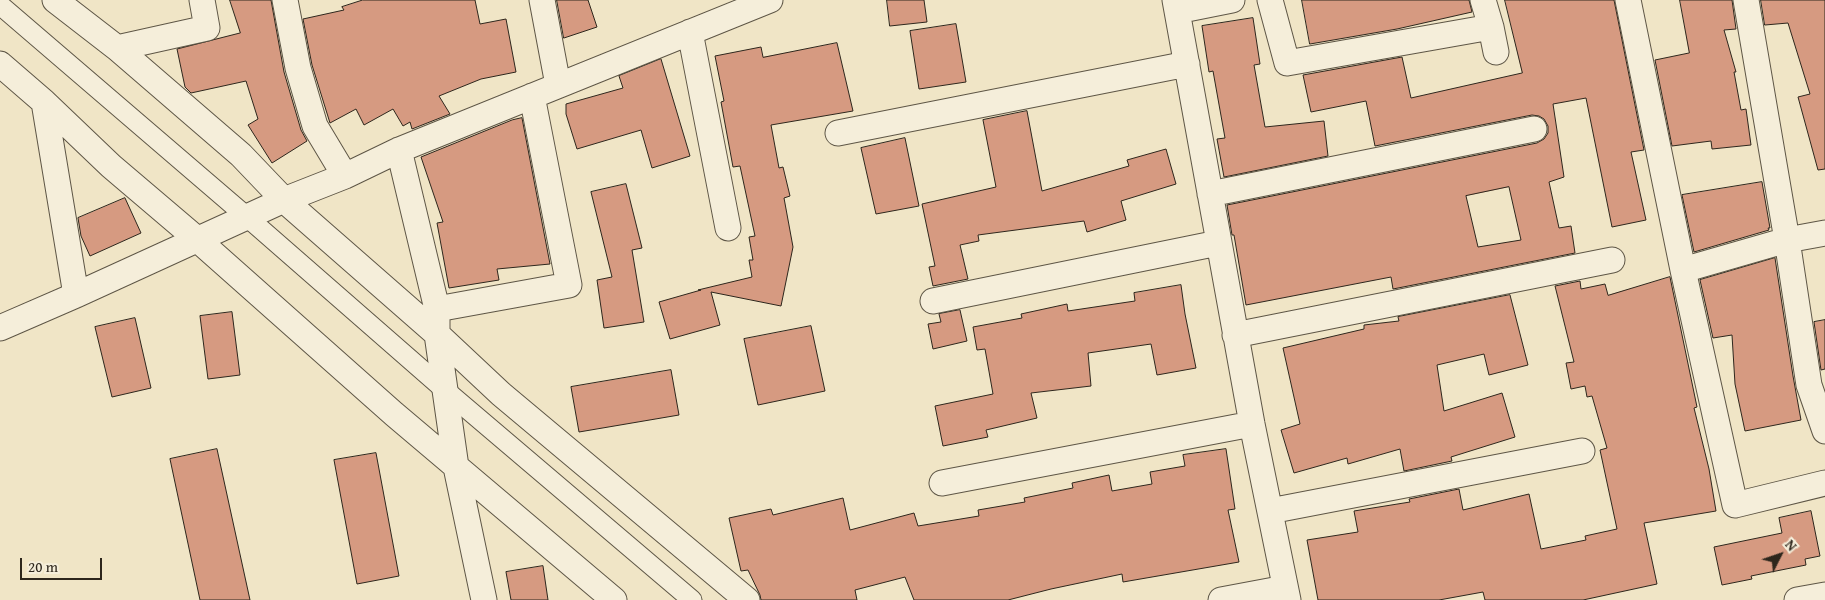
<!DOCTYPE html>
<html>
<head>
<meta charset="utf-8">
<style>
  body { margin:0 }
  #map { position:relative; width:1825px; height:600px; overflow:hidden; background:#f0e5c6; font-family:"Gentium Book Plus",serif }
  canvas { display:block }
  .north { position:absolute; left:1755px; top:530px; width:50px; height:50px; -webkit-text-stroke:4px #f5eeda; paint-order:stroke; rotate:49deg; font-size:14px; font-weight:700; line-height:20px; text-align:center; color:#2d261c }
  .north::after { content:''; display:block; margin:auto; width:18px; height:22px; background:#2d261c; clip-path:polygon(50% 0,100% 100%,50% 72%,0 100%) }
  .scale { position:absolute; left:20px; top:558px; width:82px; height:22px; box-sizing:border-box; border:2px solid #2d261c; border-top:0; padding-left:6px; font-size:15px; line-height:18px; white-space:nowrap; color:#2d261c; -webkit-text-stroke:4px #f5eeda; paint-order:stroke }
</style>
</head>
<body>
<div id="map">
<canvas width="1825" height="600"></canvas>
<div class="north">N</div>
<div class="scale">20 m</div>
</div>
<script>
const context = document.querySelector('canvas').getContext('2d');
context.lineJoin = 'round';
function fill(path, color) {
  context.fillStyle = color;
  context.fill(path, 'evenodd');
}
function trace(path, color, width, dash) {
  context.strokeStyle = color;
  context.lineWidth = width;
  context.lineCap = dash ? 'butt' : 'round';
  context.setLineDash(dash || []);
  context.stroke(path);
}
const building = new Path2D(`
  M 230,0 L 271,0 L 284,72 L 301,130 L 307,141 L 272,163 L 248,125 L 258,119 L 246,81 L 191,93 L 185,87 L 177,49 L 240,33 Z
  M 363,0 L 475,0 L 480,24 L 506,19 L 516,72 L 481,79 L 439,96 L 450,114 L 412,129 L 410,122 L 403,126 L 393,109 L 364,125 L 356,109 L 330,123 L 312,65 L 303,19 L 344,10 L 342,7 Z
  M 557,0 L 588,0 L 597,27 L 564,38 Z
  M 887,0 L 924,0 L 927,22 L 890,26 Z
  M 1302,0 L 1469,0 L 1472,12 L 1397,29 L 1310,44 Z
  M 1505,0 L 1614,0 L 1644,150 L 1631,152 L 1646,220 L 1612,227 L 1586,98 L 1553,104 L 1564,177 L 1549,182 L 1559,228 L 1571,226 L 1575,253 L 1393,289 L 1391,277 L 1246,305 L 1234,235 L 1232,235 L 1227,205 L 1537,143 L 1544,139 L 1548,133 L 1548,126 L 1544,119 L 1539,116 L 1532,115 L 1375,146 L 1366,101 L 1311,112 L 1303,75 L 1402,57 L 1411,98 L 1522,73 ZM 1509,187 L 1521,240 L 1478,247 L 1466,196 Z
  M 1680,0 L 1732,0 L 1736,29 L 1724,30 L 1736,72 L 1734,72 L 1741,110 L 1746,109 L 1751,145 L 1712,149 L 1711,141 L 1672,146 L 1655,60 L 1689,53 Z
  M 1761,0 L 1825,0 L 1825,169 L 1818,170 L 1798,97 L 1810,94 L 1788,23 L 1765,25 Z
  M 1253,18 L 1260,64 L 1254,65 L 1265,127 L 1324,121 L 1328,156 L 1224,177 L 1217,139 L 1225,138 L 1213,71 L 1209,72 L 1202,26 Z
  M 956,24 L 966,82 L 919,89 L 910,31 Z
  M 837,43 L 853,111 L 771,125 L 779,168 L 783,167 L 790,196 L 784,198 L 793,247 L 781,306 L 711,292 L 720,325 L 670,339 L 659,302 L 701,290 L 698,290 L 752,277 L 749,260 L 753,260 L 749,237 L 755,236 L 740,166 L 733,167 L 721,102 L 724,101 L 715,56 L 761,47 L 763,57 Z
  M 661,59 L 690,156 L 652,168 L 641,130 L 577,149 L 566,114 L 566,104 L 623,88 L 619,76 Z
  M 1027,111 L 1042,191 L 1129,166 L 1127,160 L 1166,149 L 1176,184 L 1121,201 L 1126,220 L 1087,232 L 1084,221 L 978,235 L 979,241 L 960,245 L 968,279 L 933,286 L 929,267 L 935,266 L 922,204 L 996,187 L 983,120 Z
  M 522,118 L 550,264 L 497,269 L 499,280 L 449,288 L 437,223 L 443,222 L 421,157 L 512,120 Z
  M 905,138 L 919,206 L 876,214 L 861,148 Z
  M 1762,182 L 1770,228 L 1768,228 L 1769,230 L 1694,252 L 1682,195 Z
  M 626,184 L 642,248 L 632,250 L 644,322 L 604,328 L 597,280 L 612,277 L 591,192 Z
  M 125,198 L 141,233 L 90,256 L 81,236 L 78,218 Z
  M 1775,258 L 1793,376 L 1801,420 L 1745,431 L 1735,384 L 1732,335 L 1713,338 L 1700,280 Z
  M 1670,277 L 1697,407 L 1694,408 L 1709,469 L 1716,511 L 1644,523 L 1657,584 L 1583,600 L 1485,600 L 1483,592 L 1439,600 L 1318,600 L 1307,540 L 1358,532 L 1354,511 L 1410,502 L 1409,499 L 1459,489 L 1463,510 L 1529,494 L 1541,549 L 1586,540 L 1585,536 L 1617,529 L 1600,450 L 1607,448 L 1592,396 L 1587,397 L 1585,386 L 1571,389 L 1566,363 L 1574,362 L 1555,286 L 1580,281 L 1581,289 L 1605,284 L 1608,295 Z
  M 1181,285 L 1185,314 L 1196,368 L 1157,375 L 1151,344 L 1088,353 L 1091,386 L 1031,393 L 1037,418 L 986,430 L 988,437 L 943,446 L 935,406 L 993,394 L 985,349 L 977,350 L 973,327 L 1022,318 L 1021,314 L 1067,304 L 1068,311 L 1135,301 L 1134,293 Z
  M 1510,295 L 1528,365 L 1489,375 L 1484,354 L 1437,365 L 1444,411 L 1502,393 L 1515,437 L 1451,457 L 1452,461 L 1404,471 L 1400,449 L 1348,464 L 1347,458 L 1294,473 L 1281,430 L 1300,424 L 1283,348 L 1364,329 L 1364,325 L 1399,321 L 1398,317 Z
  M 960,310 L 967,341 L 933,349 L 928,324 L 941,322 L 939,314 Z
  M 232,312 L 240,375 L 208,379 L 200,316 Z
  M 135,318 L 151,388 L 112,397 L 95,327 Z
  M 1825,320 L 1825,369 L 1821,370 L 1814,322 Z
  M 811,326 L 825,391 L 758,405 L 744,339 Z
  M 671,370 L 679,415 L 579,432 L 571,387 Z
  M 217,449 L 250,600 L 200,600 L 170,459 Z
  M 1226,449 L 1235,509 L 1228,510 L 1239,562 L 1123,582 L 1122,574 L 1051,589 L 1008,600 L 914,600 L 905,577 L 855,590 L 857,600 L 761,600 L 760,595 L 748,570 L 741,571 L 729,518 L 771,509 L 773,515 L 843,498 L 850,530 L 914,513 L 918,526 L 979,516 L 978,510 L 1025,502 L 1024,498 L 1073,488 L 1072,483 L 1109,475 L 1112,491 L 1152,484 L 1150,472 L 1185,466 L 1183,455 Z
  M 376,453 L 399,576 L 357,584 L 334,460 Z
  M 1811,511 L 1820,556 L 1805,559 L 1806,565 L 1751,576 L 1752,579 L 1722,585 L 1714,547 L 1782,533 L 1779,518 Z
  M 543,566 L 548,600 L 511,600 L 506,572 Z`);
fill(building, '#d69a81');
trace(building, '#2d261c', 1);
const pedestrian = new Path2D(`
  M 0,5 L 247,217 L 445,390 L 692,600`);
const minor = new Path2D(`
  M 55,0 L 117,48 L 241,155 L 284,200 L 437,334 L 501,394 L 747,600
  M 285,0 L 298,68 L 315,126 L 345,176
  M 542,0 L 558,85
  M 1175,0 L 1252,424 L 1288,600
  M 1270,0 L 1287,63 L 1491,27
  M 1483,0 L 1491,27 L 1496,52
  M 1628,0 L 1683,270 L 1735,505 L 1825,483
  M 1746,0 L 1787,240 L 1809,385 L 1825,431
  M 1177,11 L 1232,0
  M 690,32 L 728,228
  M 117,48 L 207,28 L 202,0
  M 0,64 L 44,102 L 111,166 L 198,240 L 394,414 L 614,600
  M 44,102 L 76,295
  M 838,133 L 1187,64
  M 399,150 L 437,309 L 437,334 L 456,467 L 484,600
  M 1210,194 L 1534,129
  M 1683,270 L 1787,240 L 1825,233
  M 933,301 L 1218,243
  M 437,309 L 569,285 L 532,96
  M 0,328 L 76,295 L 284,200 L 345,176 L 399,150 L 770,0
  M 1235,335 L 1612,260
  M 942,483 L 1252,424
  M 1270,511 L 1582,451
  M 1221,600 L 1285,588
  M 1797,600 L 1825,595`);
trace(pedestrian, '#5e5646', 21);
trace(minor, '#5e5646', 27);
trace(pedestrian, '#f5eeda', 19);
trace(minor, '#f5eeda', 25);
</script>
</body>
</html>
